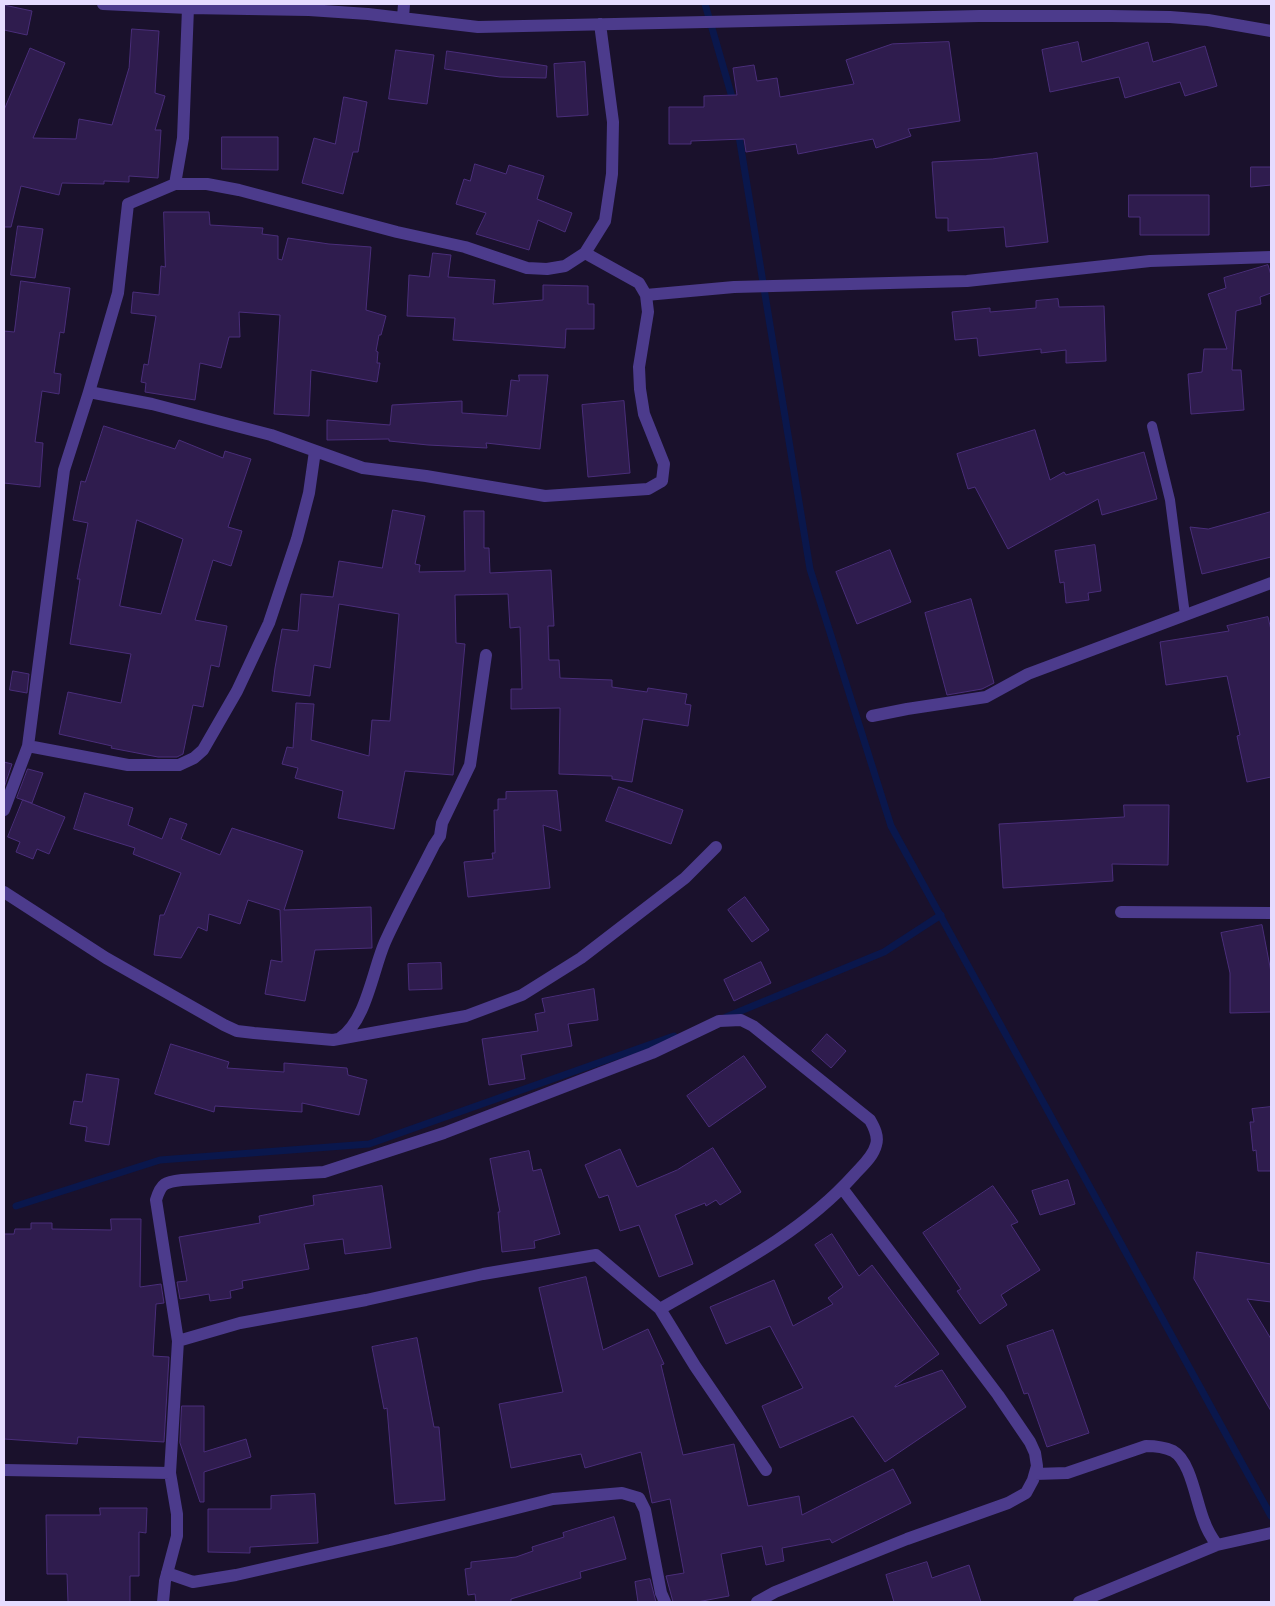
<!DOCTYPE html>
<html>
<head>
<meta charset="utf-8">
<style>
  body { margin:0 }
  #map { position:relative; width:1275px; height:1606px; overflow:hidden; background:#1a112c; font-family:"Space Grotesk",sans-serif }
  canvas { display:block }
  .frame { position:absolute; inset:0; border:5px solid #e6dcff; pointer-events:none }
</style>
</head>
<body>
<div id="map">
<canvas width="1275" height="1606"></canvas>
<div class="frame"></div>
</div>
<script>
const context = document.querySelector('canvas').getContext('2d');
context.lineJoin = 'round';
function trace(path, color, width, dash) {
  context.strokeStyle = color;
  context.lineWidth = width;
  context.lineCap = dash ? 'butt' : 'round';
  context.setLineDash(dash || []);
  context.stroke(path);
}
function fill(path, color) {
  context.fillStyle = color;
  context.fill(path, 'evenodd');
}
trace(new Path2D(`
  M 705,4 L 734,104
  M 738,130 L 810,569 L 891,826 L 1271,1516
  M 726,1017 L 884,952 L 941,915
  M 16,1206 L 160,1160 L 369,1144 L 674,1036`), '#0a174c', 7);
const building = new Path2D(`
  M 4,5 L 32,11 L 27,35 L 4,30 Z
  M 132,29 L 159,31 L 155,93 L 165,96 L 155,130 L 161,130 L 158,178 L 129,176 L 129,182 L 104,181 L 104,184 L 62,183 L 59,195 L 21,186 L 11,227 L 4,227 L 4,110 L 30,48 L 65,63 L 33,138 L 76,139 L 79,119 L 112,125 L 129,68 Z
  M 949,42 L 960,121 L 908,129 L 911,136 L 876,148 L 873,139 L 798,154 L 796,144 L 746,152 L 744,139 L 691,141 L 691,144 L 669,144 L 669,107 L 704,107 L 704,96 L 737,95 L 733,68 L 754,65 L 757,81 L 777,78 L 780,97 L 854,84 L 846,60 L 892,44 Z
  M 1078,42 L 1082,62 L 1148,42 L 1153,62 L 1205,46 L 1217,86 L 1185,96 L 1180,82 L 1125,98 L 1119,77 L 1050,92 L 1042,50 Z
  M 396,50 L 434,55 L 427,104 L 389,99 Z
  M 447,51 L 547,66 L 546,78 L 500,77 L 445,69 Z
  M 585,62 L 588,115 L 557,117 L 554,64 Z
  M 344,97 L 367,102 L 358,152 L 353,152 L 343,194 L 302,183 L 314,138 L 335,144 Z
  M 222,137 L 278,137 L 278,170 L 222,169 Z
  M 1037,153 L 1048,242 L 1006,247 L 1004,227 L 948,231 L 948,218 L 936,218 L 932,162 L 992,159 Z
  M 475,164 L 506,174 L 509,165 L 544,176 L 537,199 L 572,213 L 565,232 L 538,220 L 529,250 L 476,234 L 486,213 L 456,204 L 464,179 L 470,181 Z
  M 1251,167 L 1271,167 L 1271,185 L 1251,187 Z
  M 1129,195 L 1209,195 L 1209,235 L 1140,235 L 1140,217 L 1129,217 Z
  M 164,212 L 209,212 L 210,225 L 263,228 L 262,234 L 278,236 L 278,259 L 282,260 L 288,238 L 329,244 L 371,247 L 366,310 L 386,316 L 381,335 L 379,335 L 376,351 L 378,352 L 377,363 L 380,363 L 377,382 L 311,370 L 309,416 L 274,414 L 280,315 L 239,312 L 240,337 L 229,337 L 221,368 L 200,363 L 195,400 L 145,392 L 146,383 L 141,382 L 144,364 L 148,365 L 156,316 L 131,313 L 133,292 L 159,295 L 161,266 L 165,267 Z
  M 18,226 L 43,229 L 35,278 L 11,275 Z
  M 433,253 L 451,255 L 448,277 L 495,280 L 493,304 L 543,300 L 543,285 L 588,286 L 588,304 L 594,304 L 594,329 L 566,329 L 565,348 L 453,340 L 455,318 L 407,316 L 409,275 L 429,277 Z
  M 1268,265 L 1271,275 L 1271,293 L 1260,297 L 1261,304 L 1236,311 L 1232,370 L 1241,370 L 1244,410 L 1191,414 L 1188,374 L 1202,372 L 1204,349 L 1227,349 L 1208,294 L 1226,288 L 1224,278 Z
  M 21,281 L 70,288 L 64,333 L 60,332 L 54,373 L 61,374 L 59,394 L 42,391 L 35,442 L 43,443 L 40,487 L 4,483 L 4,331 L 14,332 Z
  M 1058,299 L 1059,307 L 1104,306 L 1106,361 L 1066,363 L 1066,350 L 1041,353 L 1041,349 L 979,356 L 977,338 L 955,340 L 952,312 L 990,308 L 990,312 L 1036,308 L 1036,301 Z
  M 519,375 L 548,375 L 540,449 L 486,443 L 487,448 L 428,445 L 389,441 L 389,439 L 327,440 L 327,420 L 390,425 L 392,405 L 462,401 L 462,413 L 507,416 L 511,380 L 519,381 Z
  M 624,401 L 630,473 L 588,477 L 582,405 Z
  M 104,426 L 175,449 L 179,440 L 223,458 L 225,451 L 251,459 L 228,527 L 242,531 L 231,566 L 213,560 L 195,620 L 227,626 L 219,667 L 211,665 L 203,707 L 193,705 L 183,754 L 177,757 L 158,757 L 111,748 L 112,746 L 59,734 L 68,692 L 121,703 L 131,654 L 70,644 L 80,579 L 77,579 L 88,523 L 73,520 L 81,481 L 85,482 ZM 137,520 L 183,539 L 161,614 L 120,606 Z
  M 1035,430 L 1050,480 L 1064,472 L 1066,475 L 1144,452 L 1157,499 L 1102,515 L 1098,499 L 1008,549 L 975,487 L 968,489 L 957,454 Z
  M 393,510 L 425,516 L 415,564 L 420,565 L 419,572 L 465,571 L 464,511 L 484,511 L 484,548 L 489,548 L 490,573 L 551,570 L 554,626 L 548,626 L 549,660 L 559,660 L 560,678 L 612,680 L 612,687 L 647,692 L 648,688 L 687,694 L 685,704 L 691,705 L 688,726 L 643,719 L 632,782 L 612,779 L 612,776 L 559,774 L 560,708 L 511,709 L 511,689 L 522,689 L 520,627 L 510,628 L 508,594 L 455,595 L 456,643 L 465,644 L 453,775 L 405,771 L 394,829 L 338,818 L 343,791 L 295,778 L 298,768 L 282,764 L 287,747 L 293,748 L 296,703 L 314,704 L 311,740 L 369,756 L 372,720 L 390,721 L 399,614 L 339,604 L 330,668 L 314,665 L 310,696 L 272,691 L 275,668 L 282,629 L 298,631 L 301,594 L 333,597 L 339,561 L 382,568 Z
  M 1271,512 L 1271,557 L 1202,574 L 1190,527 L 1208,529 Z
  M 1095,545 L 1101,591 L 1088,593 L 1089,600 L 1066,603 L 1064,582 L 1060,583 L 1055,551 Z
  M 890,550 L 911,602 L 857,624 L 836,572 Z
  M 971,599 L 994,683 L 982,689 L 947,695 L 925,613 Z
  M 1268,617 L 1271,630 L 1271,777 L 1247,782 L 1237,736 L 1240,735 L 1227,676 L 1166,685 L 1160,642 L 1229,631 L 1227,626 Z
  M 13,671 L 29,674 L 27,693 L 10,690 Z
  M 4,762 L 12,764 L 4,788 Z
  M 28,769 L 43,773 L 32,803 L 17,798 Z
  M 619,787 L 683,810 L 671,844 L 606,821 Z
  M 557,791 L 561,831 L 543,825 L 550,888 L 468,897 L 464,862 L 493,859 L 492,853 L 495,853 L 494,810 L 498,810 L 498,799 L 506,799 L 506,792 Z
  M 85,793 L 133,808 L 128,825 L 162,839 L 170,818 L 187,824 L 181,839 L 220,855 L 232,828 L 303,851 L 284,910 L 371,907 L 372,948 L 315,950 L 305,1001 L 265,994 L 271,960 L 282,962 L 280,910 L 248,900 L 240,924 L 209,914 L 207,931 L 198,927 L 181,958 L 154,955 L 160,915 L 164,915 L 181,873 L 133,854 L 135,848 L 74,829 Z
  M 23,800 L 65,817 L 49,854 L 37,849 L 33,859 L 16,852 L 20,842 L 8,837 Z
  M 1124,805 L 1169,805 L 1168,865 L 1112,864 L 1113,881 L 1003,888 L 999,824 L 1124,817 Z
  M 745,897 L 769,930 L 752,942 L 728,910 Z
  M 1262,925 L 1271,972 L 1271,1012 L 1230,1013 L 1230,973 L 1221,933 Z
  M 761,962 L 771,983 L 734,1001 L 724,980 Z
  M 441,963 L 442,989 L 409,990 L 408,964 Z
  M 594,989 L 598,1020 L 568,1024 L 572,1046 L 521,1055 L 525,1079 L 489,1085 L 482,1039 L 538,1031 L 535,1014 L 545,1012 L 542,999 Z
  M 827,1034 L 846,1051 L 831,1068 L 812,1051 Z
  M 171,1044 L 229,1062 L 227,1068 L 284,1072 L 284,1063 L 347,1068 L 348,1075 L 367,1080 L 359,1115 L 302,1103 L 302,1112 L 215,1106 L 214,1112 L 155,1094 Z
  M 744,1056 L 766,1087 L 709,1127 L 687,1096 Z
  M 87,1074 L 119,1079 L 109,1145 L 85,1141 L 87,1127 L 70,1124 L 74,1101 L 82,1102 Z
  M 1271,1107 L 1271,1171 L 1258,1171 L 1256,1150 L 1253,1151 L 1250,1122 L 1254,1122 L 1252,1109 Z
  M 713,1148 L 741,1192 L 720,1205 L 716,1200 L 706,1206 L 705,1203 L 675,1215 L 693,1264 L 659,1277 L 639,1225 L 620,1231 L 608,1195 L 599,1198 L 585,1165 L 620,1149 L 637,1187 L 677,1170 Z
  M 529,1151 L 533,1171 L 541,1169 L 560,1234 L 534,1241 L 535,1248 L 502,1252 L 498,1212 L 500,1212 L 490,1159 Z
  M 1068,1180 L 1075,1204 L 1040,1215 L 1032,1191 Z
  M 382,1186 L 391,1248 L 345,1254 L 343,1239 L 304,1244 L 309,1269 L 242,1281 L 243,1288 L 230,1291 L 231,1298 L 210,1301 L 209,1294 L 180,1299 L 177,1282 L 187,1281 L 179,1237 L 260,1223 L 259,1216 L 314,1205 L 313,1196 Z
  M 993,1186 L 1018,1222 L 1011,1225 L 1040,1270 L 1001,1295 L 1007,1305 L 980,1324 L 957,1291 L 961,1289 L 923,1233 Z
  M 111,1219 L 141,1219 L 140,1287 L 161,1284 L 164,1303 L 156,1304 L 153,1356 L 169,1357 L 164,1442 L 78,1437 L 77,1444 L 4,1439 L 4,1234 L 14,1234 L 15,1229 L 31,1229 L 31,1223 L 52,1223 L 52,1229 L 111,1230 Z
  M 832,1234 L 859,1276 L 872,1265 L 939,1354 L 895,1386 L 895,1387 L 942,1370 L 966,1407 L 885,1462 L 853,1416 L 780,1448 L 762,1406 L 803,1388 L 770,1326 L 726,1344 L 710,1307 L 774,1280 L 793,1326 L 833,1304 L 828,1298 L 843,1287 L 815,1245 Z
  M 1197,1252 L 1271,1264 L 1271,1302 L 1247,1299 L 1271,1339 L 1271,1411 L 1194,1279 Z
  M 586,1277 L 603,1350 L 648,1329 L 664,1364 L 661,1365 L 683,1455 L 734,1444 L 748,1506 L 799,1496 L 802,1515 L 893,1469 L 911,1503 L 832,1543 L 830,1539 L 782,1548 L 784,1561 L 766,1565 L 762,1546 L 721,1554 L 729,1596 L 697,1602 L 673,1602 L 666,1576 L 684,1573 L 670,1499 L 652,1503 L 641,1452 L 585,1468 L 581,1454 L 511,1468 L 499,1404 L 563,1392 L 539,1288 Z
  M 1053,1330 L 1089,1433 L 1047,1447 L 1028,1393 L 1024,1394 L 1007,1346 Z
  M 417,1338 L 434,1427 L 439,1427 L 445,1500 L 395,1504 L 387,1408 L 384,1409 L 372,1347 Z
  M 182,1406 L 204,1406 L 204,1452 L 246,1439 L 251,1457 L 204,1472 L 204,1502 L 200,1502 L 180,1443 Z
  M 315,1494 L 318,1543 L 250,1547 L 250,1553 L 208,1552 L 208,1509 L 271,1509 L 271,1496 Z
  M 100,1508 L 147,1508 L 146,1533 L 139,1532 L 139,1576 L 130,1576 L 130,1602 L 68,1602 L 67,1574 L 47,1574 L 46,1515 L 100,1515 Z
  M 614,1517 L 626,1559 L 580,1572 L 581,1578 L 511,1599 L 511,1602 L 476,1602 L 475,1594 L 468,1595 L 465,1569 L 471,1568 L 471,1562 L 516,1557 L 533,1551 L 532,1547 L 564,1537 L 563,1533 Z
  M 927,1562 L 932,1578 L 969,1565 L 981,1602 L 894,1602 L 886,1575 Z
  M 650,1579 L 656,1602 L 638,1602 L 635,1582 Z`);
fill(building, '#2f1c4e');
trace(building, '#4a2e7a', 1);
trace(new Path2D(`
  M 1152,426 L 1170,500 L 1185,615`), '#4c3b8c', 10);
trace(new Path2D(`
  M 103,4 L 188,8 L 309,10 L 368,14 L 478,27 L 979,16 L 1111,16 L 1170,17 L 1208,20 L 1271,31
  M 188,8 L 183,138 L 175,184 L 128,204 L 118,293 L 89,392 L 152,404 L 271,435 L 363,468 L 426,476 L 545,496 L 648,489 L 662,481 L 664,464 L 644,414 L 640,389 L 639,367 L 648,312 L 646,295 L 639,283 L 585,253
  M 403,18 L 404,4
  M 175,184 L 207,184 L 239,190 L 397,232 L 465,247 L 527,268 L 547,269 L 565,266 L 585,253 L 605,221 L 612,174 L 613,122 L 600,24
  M 646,295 L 734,287 L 967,281 L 1150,261 L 1271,257
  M 872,716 L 907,709 L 986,697 L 1028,674 L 1271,583
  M 28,746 L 64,470 L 89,392
  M 4,810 L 28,746 L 128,765 L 179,765 L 194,758 L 203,750 L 237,691 L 269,623 L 297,539 L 309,493 L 315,451
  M 4,892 L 106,958 L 224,1025 L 237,1031 L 254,1033 L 333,1040 L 466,1016 L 522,995 L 581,958 L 685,878 L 716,847
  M 1121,912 L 1271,913
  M 340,1038 C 366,1022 373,969 385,942 C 400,909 418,877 434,845 L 440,836 L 442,823 L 470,765 L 486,655
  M 178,1341 L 240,1323 L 366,1300 L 483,1274 L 596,1255 L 660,1309 L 695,1366 L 766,1470
  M 4,1470 L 170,1473
  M 1035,1474 L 1067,1473 L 1146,1446 C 1155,1446 1164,1447 1173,1451 C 1191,1461 1196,1502 1204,1521 C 1207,1530 1212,1538 1217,1545
  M 167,1573 L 193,1582 L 236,1575 L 390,1540 L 553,1499 L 622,1493 L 639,1498 L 645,1510 L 661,1593 L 665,1602
  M 163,1602 L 165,1581 L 177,1536 L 177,1514 L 170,1473 L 178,1341 L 156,1200 C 161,1183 165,1182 182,1180 L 324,1172 L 444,1133 L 652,1053 L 719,1021 L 741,1020 L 753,1026 L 870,1120 C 874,1127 879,1136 876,1145 C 873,1157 862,1166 854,1175 C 800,1235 728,1270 660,1309
  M 757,1602 L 775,1592 L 907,1539 L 1008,1503 L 1026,1493 L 1033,1480 L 1037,1466 L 1035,1453 L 1030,1442 L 998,1395 L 842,1188
  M 1079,1602 L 1217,1545 L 1271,1533`), '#4c3b8c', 12);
</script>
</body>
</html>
